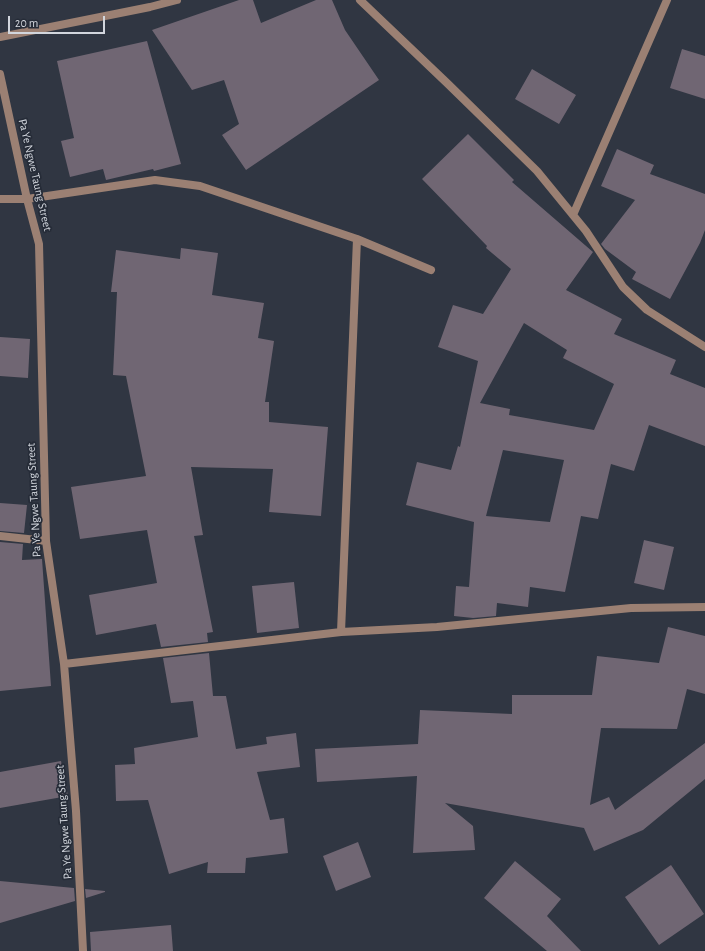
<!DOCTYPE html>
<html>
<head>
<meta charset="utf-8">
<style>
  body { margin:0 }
  #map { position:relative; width:705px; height:951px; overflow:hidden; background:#303642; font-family:"Alegreya Sans",sans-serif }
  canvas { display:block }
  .scale { position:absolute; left:8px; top:16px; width:97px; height:18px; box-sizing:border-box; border:2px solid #d2d6dd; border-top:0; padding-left:5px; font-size:12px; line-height:14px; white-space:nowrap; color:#d2d6dd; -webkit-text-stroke:3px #262c38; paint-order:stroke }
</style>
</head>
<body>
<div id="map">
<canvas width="705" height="951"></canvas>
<div class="scale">20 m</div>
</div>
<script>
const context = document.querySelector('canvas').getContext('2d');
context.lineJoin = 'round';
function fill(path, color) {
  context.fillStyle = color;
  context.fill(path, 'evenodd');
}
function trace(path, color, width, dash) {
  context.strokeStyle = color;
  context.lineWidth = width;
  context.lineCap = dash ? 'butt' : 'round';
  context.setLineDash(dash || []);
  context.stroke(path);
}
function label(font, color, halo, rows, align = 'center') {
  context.font = font + ' "Alegreya Sans",sans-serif';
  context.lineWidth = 3.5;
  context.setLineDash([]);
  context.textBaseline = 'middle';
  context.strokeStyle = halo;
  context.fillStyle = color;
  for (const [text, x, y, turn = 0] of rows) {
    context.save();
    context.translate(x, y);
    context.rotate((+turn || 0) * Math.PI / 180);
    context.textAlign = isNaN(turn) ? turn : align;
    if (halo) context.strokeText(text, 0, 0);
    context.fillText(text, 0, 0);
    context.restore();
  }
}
fill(new Path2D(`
  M 239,0 L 253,0 L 261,23 L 316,0 L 332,0 L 345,30 L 379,80 L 246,170 L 222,135 L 239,124 L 224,80 L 192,90 L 152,30 Z
  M 147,41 L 181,164 L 154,171 L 153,169 L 106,180 L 103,169 L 70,177 L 61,141 L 74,138 L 57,61 Z
  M 682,49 L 705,56 L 705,99 L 670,88 Z
  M 532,69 L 576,95 L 559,124 L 515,99 Z
  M 468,134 L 514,180 L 512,182 L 593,252 L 566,290 L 622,319 L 614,334 L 676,360 L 670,374 L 705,388 L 705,446 L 649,425 L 634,471 L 611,464 L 598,519 L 581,516 L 565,592 L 530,587 L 528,607 L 497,603 L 496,616 L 473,618 L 454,616 L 456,586 L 469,587 L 474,522 L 406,505 L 417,462 L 451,470 L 458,446 L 460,447 L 478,361 L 438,347 L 453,305 L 483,314 L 511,269 L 486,248 L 487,246 L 422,179 ZM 524,323 L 567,350 L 563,358 L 614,384 L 594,430 L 509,415 L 510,409 L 480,403 ZM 503,450 L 564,460 L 550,522 L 486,516 Z
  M 617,149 L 654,165 L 650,174 L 705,194 L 705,230 L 700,243 L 670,299 L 632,279 L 636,272 L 605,249 L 601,244 L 635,200 L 601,186 Z
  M 181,248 L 218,253 L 212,295 L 264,303 L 258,338 L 274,341 L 265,402 L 269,402 L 269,422 L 328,427 L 321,516 L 269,512 L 273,469 L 191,467 L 203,535 L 194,536 L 213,632 L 207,633 L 208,642 L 161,647 L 156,624 L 96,635 L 89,595 L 157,583 L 147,530 L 80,539 L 71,487 L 146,476 L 126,376 L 113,375 L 117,292 L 111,292 L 116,250 L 180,259 Z
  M 0,337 L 30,339 L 28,378 L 0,376 Z
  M 0,503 L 27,505 L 24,533 L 0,531 Z
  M 644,540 L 674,547 L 664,590 L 634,583 Z
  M 0,542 L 23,544 L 22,560 L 42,559 L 51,686 L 0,691 Z
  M 294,582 L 299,628 L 257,633 L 252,586 Z
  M 668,627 L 705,636 L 705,694 L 687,689 L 677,729 L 601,728 L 590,805 L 609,797 L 615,810 L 705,743 L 705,779 L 643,830 L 594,851 L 584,828 L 445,803 L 473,826 L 475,850 L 413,853 L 417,776 L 317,782 L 315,749 L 418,744 L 420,710 L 512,714 L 512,695 L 592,695 L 597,656 L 659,663 Z
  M 209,653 L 213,696 L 226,696 L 236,749 L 267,744 L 266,737 L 296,733 L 300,767 L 257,772 L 270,820 L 284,818 L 288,853 L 246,858 L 245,873 L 207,873 L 208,862 L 169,874 L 148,800 L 116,801 L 115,765 L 135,764 L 134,748 L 198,737 L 193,701 L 171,703 L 163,658 Z
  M 61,761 L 68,796 L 0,808 L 0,772 Z
  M 358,842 L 371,877 L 336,891 L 323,856 Z
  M 515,861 L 561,899 L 547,916 L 581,951 L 547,951 L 484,898 Z
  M 671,865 L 704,914 L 659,945 L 625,897 Z
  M 0,881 L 74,888 L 75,901 L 0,923 Z
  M 85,889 L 105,891 L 105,892 L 86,898 Z
  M 171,925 L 173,951 L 91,951 L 90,932 Z`), '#706673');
trace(new Path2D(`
  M 360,0 L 447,83 L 537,171 L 586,231 L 623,287 L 647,310 L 705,347
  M 0,37 L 150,7 L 177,0
  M 0,74 L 27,199 L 39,244 L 46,541 L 64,664 L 76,811 L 83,951
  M 0,199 L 27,199 L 155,180 L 200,186 L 357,239 L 431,270
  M 573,215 L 667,0
  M 0,536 L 46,541
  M 341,632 L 357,239
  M 64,664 L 341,632 L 437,627 L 631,608 L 705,607`), '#9b8073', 8);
label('12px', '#d2d6dd', '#262c38', [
  ["Pa Ye Ngwe Taung Street",35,175,77],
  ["Pa Ye Ngwe Taung Street",34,500,-93],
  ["Pa Ye Ngwe Taung Street",64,822,-94]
]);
</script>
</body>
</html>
